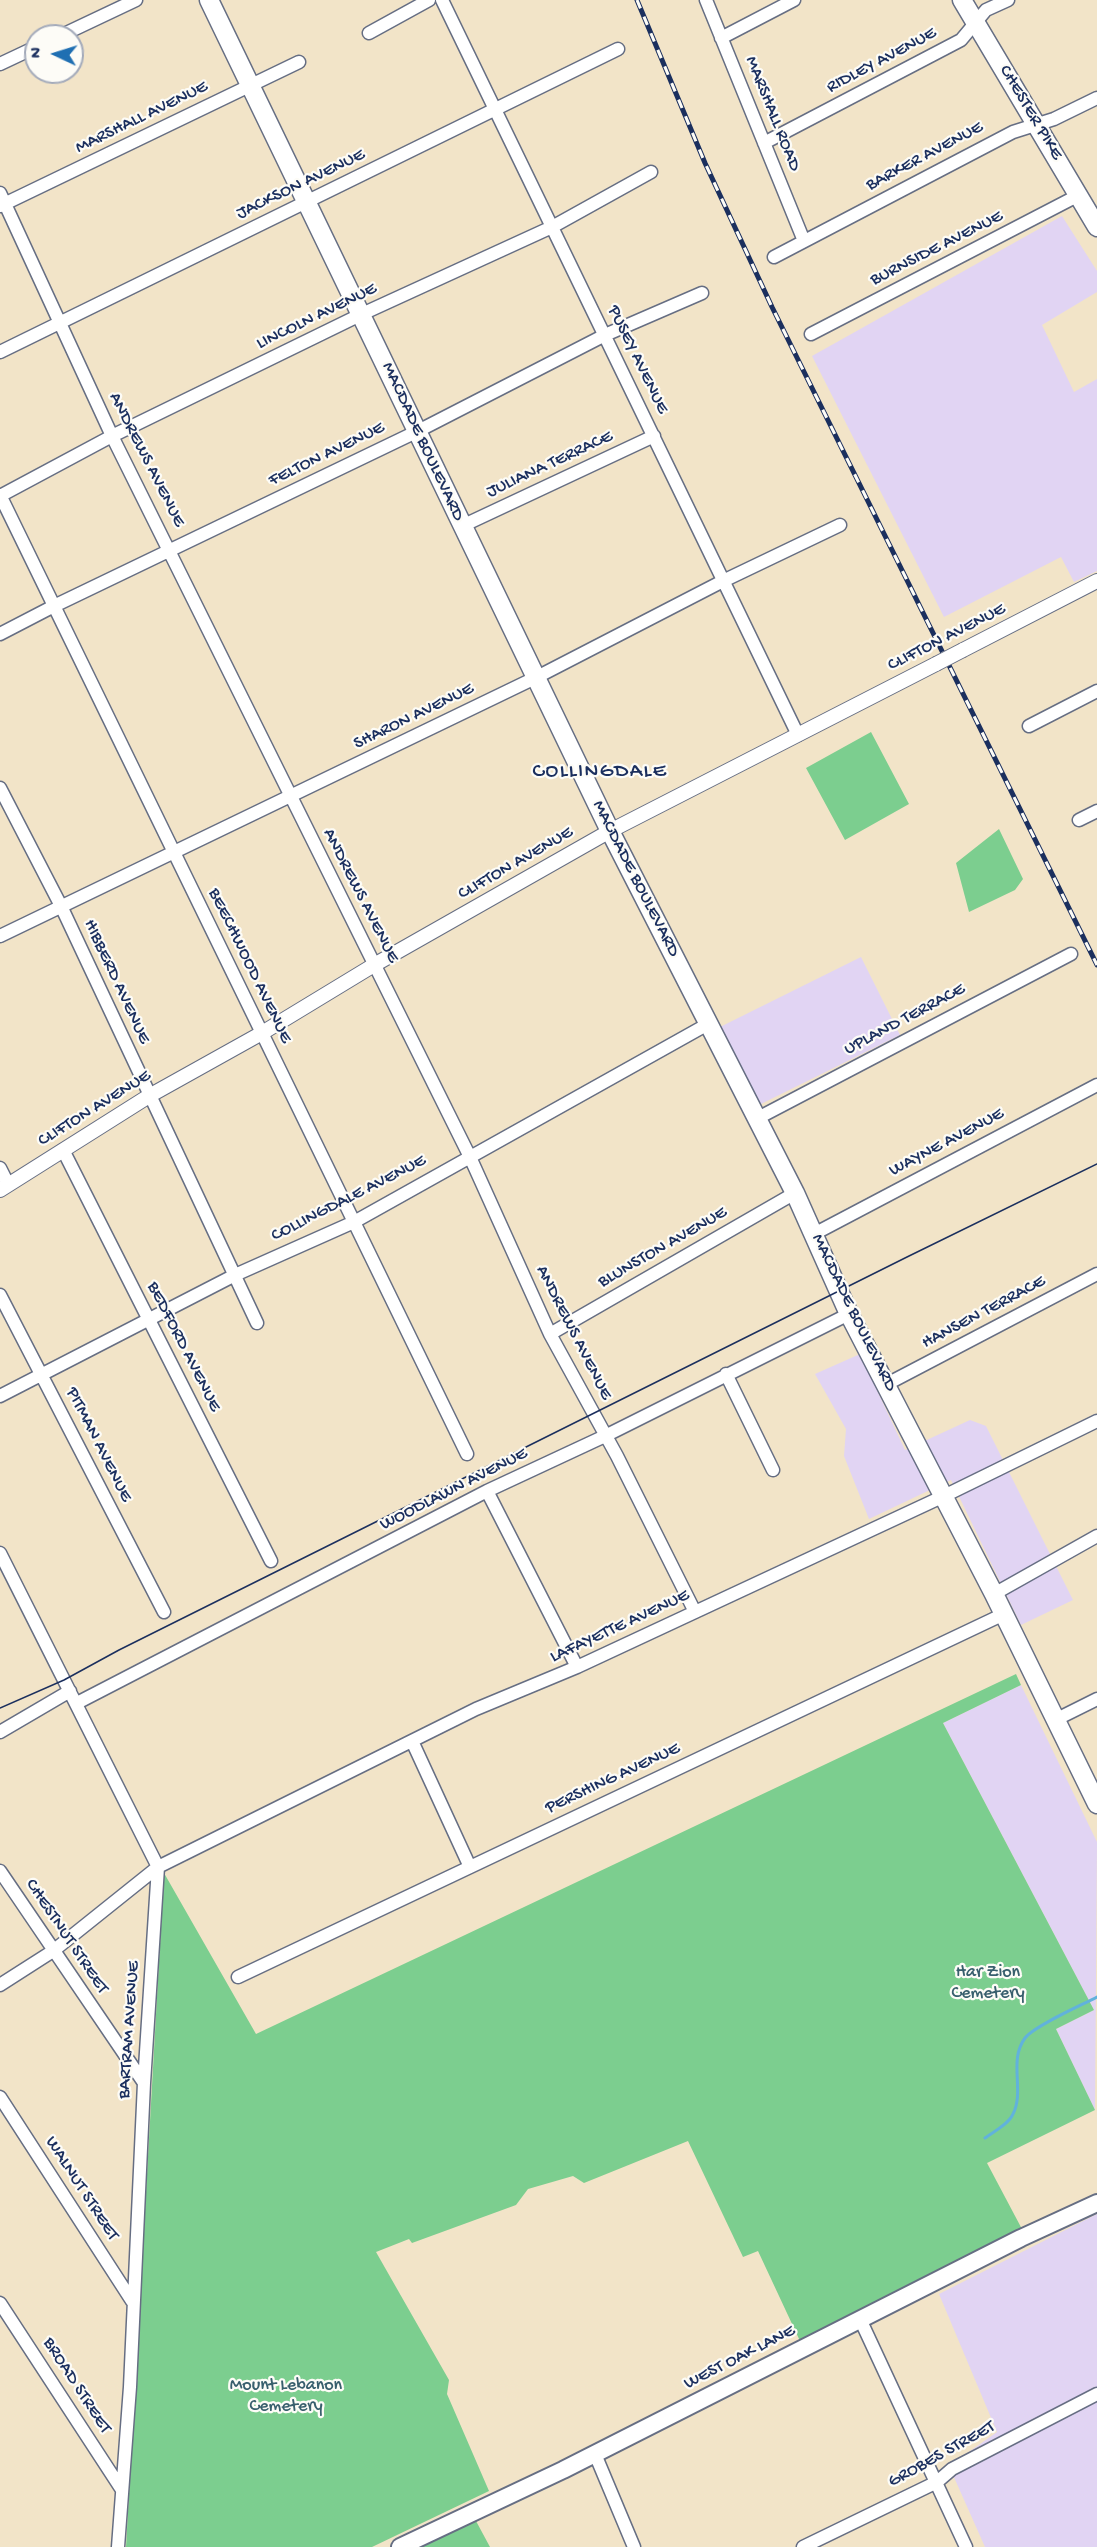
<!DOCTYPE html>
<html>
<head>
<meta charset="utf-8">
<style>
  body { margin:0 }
  #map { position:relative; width:1097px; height:2547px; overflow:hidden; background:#f2e4c8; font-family:"Gochi Hand",sans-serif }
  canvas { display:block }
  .north { position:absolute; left:24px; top:24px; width:60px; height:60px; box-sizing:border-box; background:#fdfcf7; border:2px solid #a3aaba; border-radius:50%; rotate:274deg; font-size:16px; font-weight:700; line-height:24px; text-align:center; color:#1b2f5e }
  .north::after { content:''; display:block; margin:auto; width:21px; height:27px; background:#1f6fb2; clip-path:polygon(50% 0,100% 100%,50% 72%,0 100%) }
</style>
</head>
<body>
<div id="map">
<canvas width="1097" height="2547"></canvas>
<div class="north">N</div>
</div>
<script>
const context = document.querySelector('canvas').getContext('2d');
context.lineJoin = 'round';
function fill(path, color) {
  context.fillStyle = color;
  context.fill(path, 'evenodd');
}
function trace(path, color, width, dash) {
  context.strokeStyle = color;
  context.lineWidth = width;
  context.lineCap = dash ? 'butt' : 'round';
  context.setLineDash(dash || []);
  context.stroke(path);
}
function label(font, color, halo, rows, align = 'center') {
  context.font = font + ' "Gochi Hand",sans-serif';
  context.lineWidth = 4.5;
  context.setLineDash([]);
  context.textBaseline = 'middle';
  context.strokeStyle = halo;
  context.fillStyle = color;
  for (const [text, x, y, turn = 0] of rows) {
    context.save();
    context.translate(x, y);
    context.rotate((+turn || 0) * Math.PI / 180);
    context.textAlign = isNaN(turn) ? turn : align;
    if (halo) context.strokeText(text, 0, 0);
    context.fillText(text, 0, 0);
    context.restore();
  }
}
fill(new Path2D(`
  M 1062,216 L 1097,271 L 1097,292 L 1042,325 L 1074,392 L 1097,379 L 1097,571 L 1074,582 L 1061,557 L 944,617 L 812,356 Z
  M 861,957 L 900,1035 L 759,1105 L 720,1027 Z
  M 860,1354 L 905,1450 L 970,1420 L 986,1426 L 1073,1600 L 1021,1625 L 951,1480 L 869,1519 L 844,1456 L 846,1429 L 815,1374 Z
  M 1021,1685 L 1097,1842 L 1095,2110 L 1056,2029 L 1094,2010 L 943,1723 Z
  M 1097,2214 L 1097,2547 L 985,2547 L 949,2466 L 997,2432 L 939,2294 Z`), '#e1d4f3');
fill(new Path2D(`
  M 871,732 L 909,804 L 845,840 L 806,768 Z
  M 999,829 L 1023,879 L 1015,890 L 969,912 L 956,863 Z
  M 1016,1674 L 1021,1685 L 943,1723 L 1094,2010 L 1056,2029 L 1095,2110 L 987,2163 L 1023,2231 L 800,2341 L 758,2251 L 743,2257 L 688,2141 L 584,2183 L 573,2176 L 528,2189 L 516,2205 L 412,2243 L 409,2239 L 376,2252 L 449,2380 L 447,2394 L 489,2491 L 372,2547 L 126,2547 L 164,1873 L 256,2034 Z
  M 476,2521 L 490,2547 L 422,2547 Z`), '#7cce8f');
trace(new Path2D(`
  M 985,2138 C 993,2132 1009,2124 1013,2114 C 1025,2090 1008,2061 1025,2038 C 1034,2026 1082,2005 1097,1997`), '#61b2dc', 3);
const minor = new Path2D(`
  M 442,0 L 798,735
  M 706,0 L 804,241
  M 369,33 L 429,0
  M 60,36 L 136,0
  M 721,38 L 794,0
  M 0,64 L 36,47
  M 764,143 L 961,40 L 986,10 L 1008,0
  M 0,193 L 112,436 L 470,1157 L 550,1334 L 617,1456 L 695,1612
  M 0,206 L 299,62
  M 774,257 L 1013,132 L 1054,119 L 1097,98
  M 811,334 L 1079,195
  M 0,352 L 618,49
  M 0,495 L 467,1454
  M 0,496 L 112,436 L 362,314 L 552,227 L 651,172
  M 462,526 L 654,436
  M 0,634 L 54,606 L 418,431 L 605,335 L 702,293
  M 1029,726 L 1097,691
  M 0,788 L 61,906 L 257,1323
  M 1079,820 L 1097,811
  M 0,936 L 537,677 L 723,581 L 840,525
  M 756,1119 L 1071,954
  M 63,1150 L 271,1561
  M 0,1168 L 8,1184
  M 814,1234 L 1097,1085
  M 0,1295 L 164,1612
  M 550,1334 L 795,1193
  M 726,1374 L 773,1470
  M 887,1384 L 1097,1274
  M 0,1396 L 235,1275 L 354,1222 L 708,1024
  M 487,1491 L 577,1667
  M 0,1553 L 158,1867 L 144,2083 L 130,2387 L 118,2547
  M 994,1594 L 1097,1536
  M 77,1703 L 487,1491 L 605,1436 L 849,1314
  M 1055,1720 L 1097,1699
  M 0,1732 L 70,1691
  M 412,1741 L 470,1867
  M 0,1871 L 144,2083
  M 238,1977 L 1004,1614
  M 0,1985 L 53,1951 L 158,1867 L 476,1709 L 577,1667 L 944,1496 L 1097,1421
  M 0,2097 L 132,2301
  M 0,2303 L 122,2490
  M 860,2319 L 966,2547
  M 595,2454 L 634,2547
  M 803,2547 L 937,2482 L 952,2469 L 1097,2394`);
const tertiary = new Path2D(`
  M 963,650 L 1097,581
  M 0,1190 L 149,1096 L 262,1033 L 374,965 L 610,831 L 936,664`);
const secondary = new Path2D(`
  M 400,2547 L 563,2470 L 1021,2238 L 1097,2203`);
const primary = new Path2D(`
  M 209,0 L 610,831 L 795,1193 L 849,1314 L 994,1594 L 1097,1804
  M 962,0 L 1097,227`);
trace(minor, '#666e83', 15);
trace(tertiary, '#666e83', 16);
trace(secondary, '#666e83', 20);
trace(primary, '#666e83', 21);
trace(minor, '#fff', 12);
trace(tertiary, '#fff', 14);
trace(secondary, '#fff', 16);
trace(primary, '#fff', 18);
trace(new Path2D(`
  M 0,1708 L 64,1680 L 119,1650 L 907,1257 L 1097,1164`), '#1b2f5e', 1.5);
const rail = new Path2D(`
  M 637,0 L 705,163 L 772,307 L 1097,965`);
trace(rail, '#1b2f5e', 5);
trace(rail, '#fdfcf7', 3, [9]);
const tertiaryBridge = new Path2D(`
  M 936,664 L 963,650`);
trace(tertiaryBridge, '#666e83', 16, []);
trace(tertiaryBridge, '#fff', 14);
label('18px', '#1b2f5e', '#fdfcf7', [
  ["RIDLEY AVENUE",882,61,-28],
  ["CHESTER PIKE",1030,113,59],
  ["MARSHALL ROAD",772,114,68],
  ["MARSHALL AVENUE",142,118,-26],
  ["BARKER AVENUE",925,157,-28],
  ["JACKSON AVENUE",301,185,-26],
  ["BURNSIDE AVENUE",937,249,-27],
  ["LINCOLN AVENUE",317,317,-26],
  ["PUSEY AVENUE",637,360,64],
  ["MACDADE BOULEVARD",422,442,65],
  ["FELTON AVENUE",327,455,-26],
  ["ANDREWS AVENUE",146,460,63],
  ["JULIANA TERRACE",550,465,-25],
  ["CLIFTON AVENUE",947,638,-27],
  ["SHARON AVENUE",414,717,-26],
  ["CLIFTON AVENUE",516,864,-30],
  ["MACDADE BOULEVARD",635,879,63],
  ["ANDREWS AVENUE",360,896,63],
  ["BEECHWOOD AVENUE",249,966,64],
  ["HIBBERD AVENUE",116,982,65],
  ["UPLAND TERRACE",905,1020,-28],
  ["CLIFTON AVENUE",95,1109,-32],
  ["WAYNE AVENUE",947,1143,-28],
  ["COLLINGDALE AVENUE",349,1199,-27],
  ["BLUNSTON AVENUE",663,1248,-30],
  ["MACDADE BOULEVARD",853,1313,64],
  ["HANSEN TERRACE",984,1313,-28],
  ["ANDREWS AVENUE",573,1333,63],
  ["BEDFORD AVENUE",183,1347,63],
  ["PITMAN AVENUE",98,1445,63],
  ["WOODLAWN AVENUE",454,1490,-27],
  ["LAFAYETTE AVENUE",620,1627,-25],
  ["PERSHING AVENUE",613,1779,-25],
  ["CHESTNUT STREET",66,1937,56],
  ["BARTRAM AVENUE",130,2030,-86],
  ["WALNUT STREET",81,2189,57],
  ["WEST OAK LANE",740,2358,-27],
  ["BROAD STREET",76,2386,57],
  ["GROBES STREET",942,2455,-29]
]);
label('18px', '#385f6d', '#fdfcf7', [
  ["Har Zion",988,1973],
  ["Cemetery",988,1994],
  ["Mount Lebanon",286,2386],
  ["Cemetery",286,2407]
]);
context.letterSpacing = '1.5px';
label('21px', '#1b2f5e', '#fdfcf7', [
  ["COLLINGDALE",600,773]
]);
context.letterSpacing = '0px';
</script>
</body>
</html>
